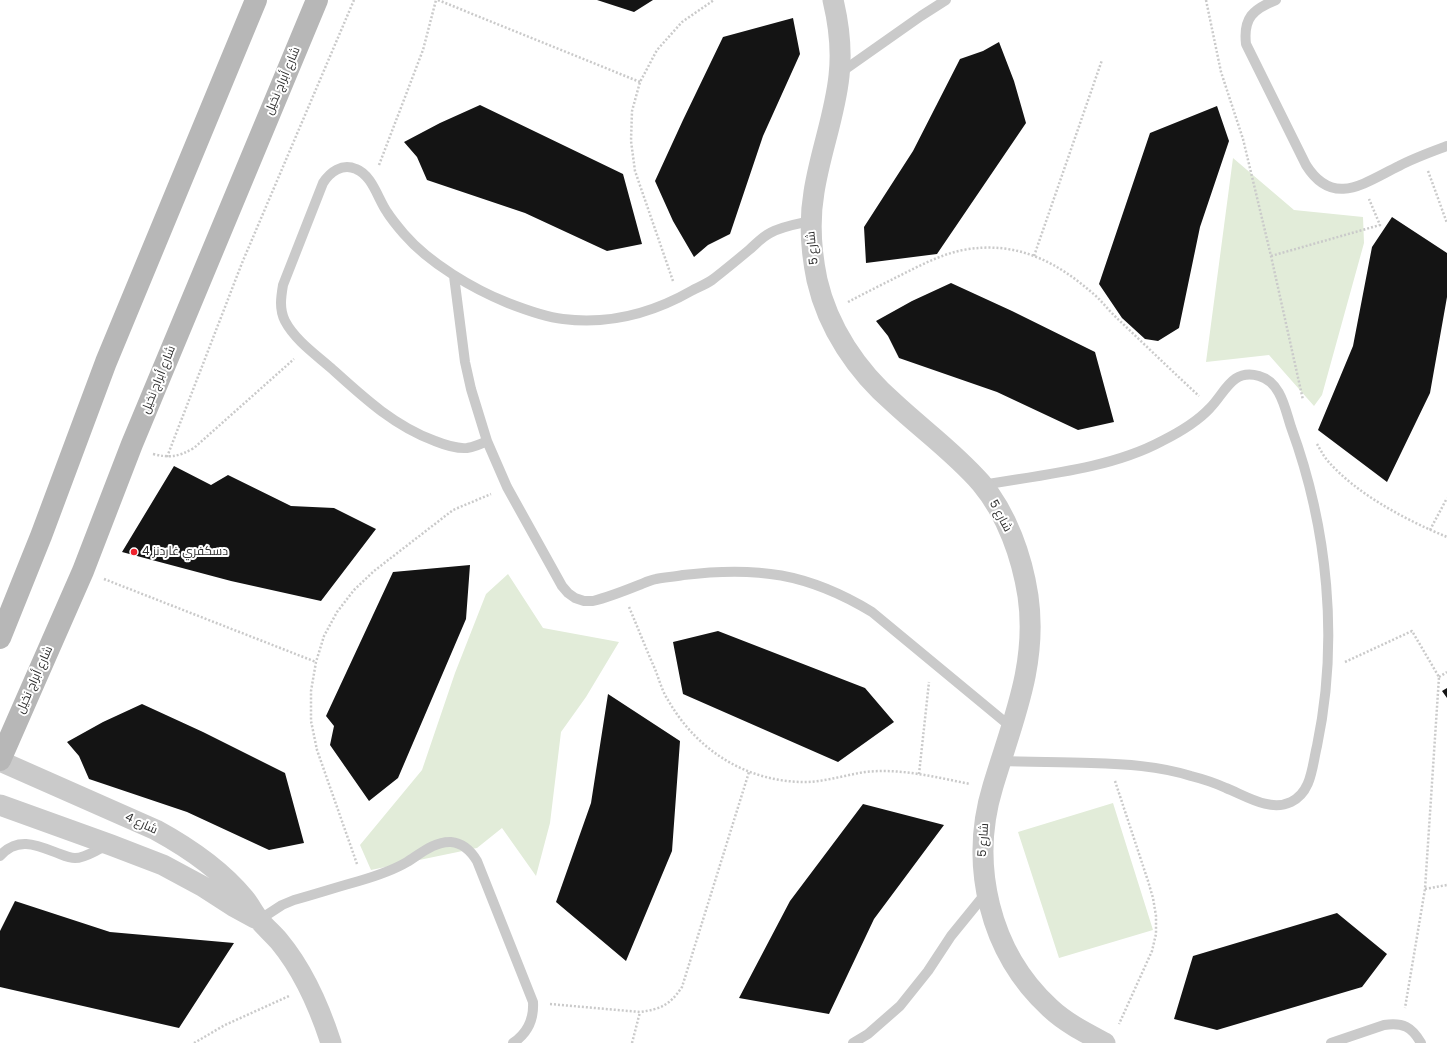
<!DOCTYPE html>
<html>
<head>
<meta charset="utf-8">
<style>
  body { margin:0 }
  canvas { display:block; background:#fff }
</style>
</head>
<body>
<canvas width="1447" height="1043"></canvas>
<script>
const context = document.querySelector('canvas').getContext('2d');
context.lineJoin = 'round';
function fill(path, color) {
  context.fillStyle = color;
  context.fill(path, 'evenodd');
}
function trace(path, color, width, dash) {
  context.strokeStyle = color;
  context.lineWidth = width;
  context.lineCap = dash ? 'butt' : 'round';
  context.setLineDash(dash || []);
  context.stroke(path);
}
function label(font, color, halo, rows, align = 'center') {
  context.font = font + ' Poppins,Cairo,sans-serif';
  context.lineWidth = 4;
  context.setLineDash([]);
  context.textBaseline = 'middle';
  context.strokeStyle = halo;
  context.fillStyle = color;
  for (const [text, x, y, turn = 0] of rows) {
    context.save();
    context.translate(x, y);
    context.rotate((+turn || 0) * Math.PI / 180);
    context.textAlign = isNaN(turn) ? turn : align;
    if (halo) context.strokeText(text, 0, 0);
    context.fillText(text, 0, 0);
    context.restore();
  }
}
fill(new Path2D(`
  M 1233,158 L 1294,210 L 1363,217 L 1364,243 L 1322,395 L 1314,406 L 1269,355 L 1206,362 Z
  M 508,574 L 543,628 L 619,642 L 586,697 L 561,732 L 550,823 L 536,876 L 502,828 L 477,848 L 371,870 L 360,845 L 422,770 L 455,673 L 486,594 Z
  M 1113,803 L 1153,930 L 1059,958 L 1018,832 Z`), '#e2ecd9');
fill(new Path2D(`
  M 597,0 L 653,0 L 634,12 Z
  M 793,18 L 800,54 L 763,136 L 730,234 L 708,245 L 694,257 L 673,221 L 655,181 L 683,120 L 723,37 Z
  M 999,42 L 1014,81 L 1026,123 L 937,254 L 866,263 L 864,227 L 913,151 L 960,59 L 983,51 Z
  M 480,105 L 623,174 L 642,244 L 607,251 L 525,213 L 427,180 L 417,157 L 404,142 L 440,123 Z
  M 1217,106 L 1229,141 L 1200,227 L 1179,328 L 1158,341 L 1145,339 L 1122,318 L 1099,284 L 1150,133 Z
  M 1392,217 L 1447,253 L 1447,297 L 1430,393 L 1387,482 L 1318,430 L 1353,346 L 1372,247 Z
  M 951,283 L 1012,311 L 1095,352 L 1114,422 L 1078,430 L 997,392 L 899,358 L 888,336 L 876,321 L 912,301 Z
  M 174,466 L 211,485 L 228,475 L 291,506 L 334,508 L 376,529 L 321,601 L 231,581 L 122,552 Z
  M 470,565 L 466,619 L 398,778 L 369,801 L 330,745 L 334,726 L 326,716 L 393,572 Z
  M 718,631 L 865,688 L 894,722 L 838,762 L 683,694 L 673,642 Z
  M 1447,688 L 1447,698 L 1442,691 Z
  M 608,694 L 680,741 L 672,851 L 626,961 L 556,902 L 591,803 Z
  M 142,704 L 203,732 L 285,773 L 304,843 L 269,850 L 187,812 L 89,779 L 79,756 L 67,742 L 103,722 Z
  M 863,804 L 944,825 L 874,919 L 829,1014 L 739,998 L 790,901 Z
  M 15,901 L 110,932 L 234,943 L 179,1028 L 0,987 L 0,931 Z
  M 1337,913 L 1387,954 L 1362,987 L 1217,1030 L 1174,1019 L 1193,956 Z`), '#141414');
trace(new Path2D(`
  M 438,0 L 640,82
  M 1206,0 L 1221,72 L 1243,139 L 1271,256 L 1303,400
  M 379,165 L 423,50 L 436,0
  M 1428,171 L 1447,223
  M 1034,256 L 1102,60
  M 1271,256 L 1380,225 L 1369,199
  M 673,281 L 635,171 L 631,141 L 632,111 L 640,82 L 657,50 L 682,22 L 714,0
  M 848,302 C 867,292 887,282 907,272 C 925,263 943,254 963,250 C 1017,240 1058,262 1097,297 C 1105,305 1112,314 1120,321 C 1146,346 1172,371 1199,396
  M 1317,444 C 1320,449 1323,455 1327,460 C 1356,494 1406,520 1447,537
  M 153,454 C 170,458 178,457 194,448 L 294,359
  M 167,457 L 242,263 L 354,0
  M 1430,530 L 1447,498
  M 104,579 L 316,662
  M 629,607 C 638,628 646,649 655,669 C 659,679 662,691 668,700 C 697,751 748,783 808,782 C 827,781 846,775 865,772 C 900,768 935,777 970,784
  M 1345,662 L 1412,631 L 1439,677 L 1425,889 L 1405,1008
  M 1439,677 L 1447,672
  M 919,774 L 929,682
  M 1115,781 L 1148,881 L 1153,898 L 1156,916 L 1156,934 L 1152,951 L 1119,1024
  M 357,864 L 317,750 L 311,721 L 311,691 L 316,662 L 324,636 L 337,612 L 354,590 L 374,571 L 453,510 L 491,494
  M 1425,889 L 1447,885
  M 550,1004 L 640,1012 C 661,1009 670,1005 682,987 L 749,772
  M 194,1043 L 225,1025 L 289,996
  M 632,1043 L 640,1012`), '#cacaca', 2.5, [2, 2]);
trace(new Path2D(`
  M 1276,0 C 1253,9 1243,18 1246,44 L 1306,165 C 1333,208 1364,183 1399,166 C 1414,158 1431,152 1447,146
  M 840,73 L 921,16 L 946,0
  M 454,276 L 465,362 L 471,389 L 487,441 L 507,487 L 562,586 L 568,593 L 575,598 L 584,601 L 593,601 C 609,597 624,591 639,585 C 644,583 650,580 656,579 C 665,577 674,577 683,575 C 757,566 808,573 872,612 L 1011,727
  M 487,441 C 481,444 474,447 467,448 C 456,449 445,445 435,441 C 394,426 363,397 331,368 C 315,354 295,340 285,321 C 279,309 281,297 283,285 L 323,183 C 330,172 342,163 356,169 C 372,175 378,199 387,212 C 392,220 398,227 404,234 C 429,263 473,289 508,303 C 526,310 545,317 563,319 C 610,325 653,313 693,290 C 699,287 706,284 712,280 C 725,270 737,260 749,250 C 756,244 762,237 770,233 C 783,226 797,224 811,221
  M 982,485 C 1040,475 1110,469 1162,441 C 1178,433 1197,422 1210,408 C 1225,393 1232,368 1259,376 C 1281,382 1285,409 1291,427 C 1328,528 1339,641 1317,746 C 1312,766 1312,792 1291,802 C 1270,812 1246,796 1226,788 C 1215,783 1203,779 1191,776 C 1159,766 1125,764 1091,763 C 1061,762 1031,762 1001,761
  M 0,856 C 18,835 39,846 60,854 C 65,856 70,858 75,858 C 86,858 97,849 107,846
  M 259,920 L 282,905 L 294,900 C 316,894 337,887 359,881 C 376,876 392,871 407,862 C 420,854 435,841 451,842 C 463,843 471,851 477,861 L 533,1002 C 534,1020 528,1033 513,1043
  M 853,1043 L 868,1034 L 900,1006 L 928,971 L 951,936 L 986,893
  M 1331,1043 L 1384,1025 C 1403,1022 1412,1027 1421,1043`), '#cacaca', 10);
trace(new Path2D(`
  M 833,0 C 839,25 842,50 839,76 C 835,115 820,153 814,192 C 809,221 811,251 817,280 C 828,328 857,371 894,403 C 923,430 955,453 981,483 C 1007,514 1022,557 1028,596 C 1038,665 1012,722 993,786 C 969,864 989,952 1050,1008 C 1066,1023 1086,1033 1105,1043
  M 0,761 L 156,830 C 189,848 220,869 244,898 C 250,905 254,914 260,921 C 266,928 273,934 279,941 C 304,971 319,1006 331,1043
  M 0,805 L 111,845 L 163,865 L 202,886 L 233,906 L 255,918`), '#cacaca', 21);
trace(new Path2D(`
  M 0,638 L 41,536 L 106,362 L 256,0
  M 0,760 L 83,571 L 132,444 L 317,0`), '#b7b7b7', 22);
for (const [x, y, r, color] of [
  [134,552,4,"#f0222d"]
]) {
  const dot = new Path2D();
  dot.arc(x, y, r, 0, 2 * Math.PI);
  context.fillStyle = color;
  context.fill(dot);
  trace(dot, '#fff', 1.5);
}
label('12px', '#2d2d2d', '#fff', [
  ["شارع أبراج نخيل",283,81,-67],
  ["شارع 5",813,248,-96],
  ["شارع أبراج نخيل",159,380,-68],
  ["شارع 5",1000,516,62],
  ["شارع أبراج نخيل",35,680,-66],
  ["شارع 4",141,824,25],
  ["شارع 5",984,840,-86]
]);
label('12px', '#2d2d2d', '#fff', [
  ["دسكفري غاردنز 4",142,552]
], 'left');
</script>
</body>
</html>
